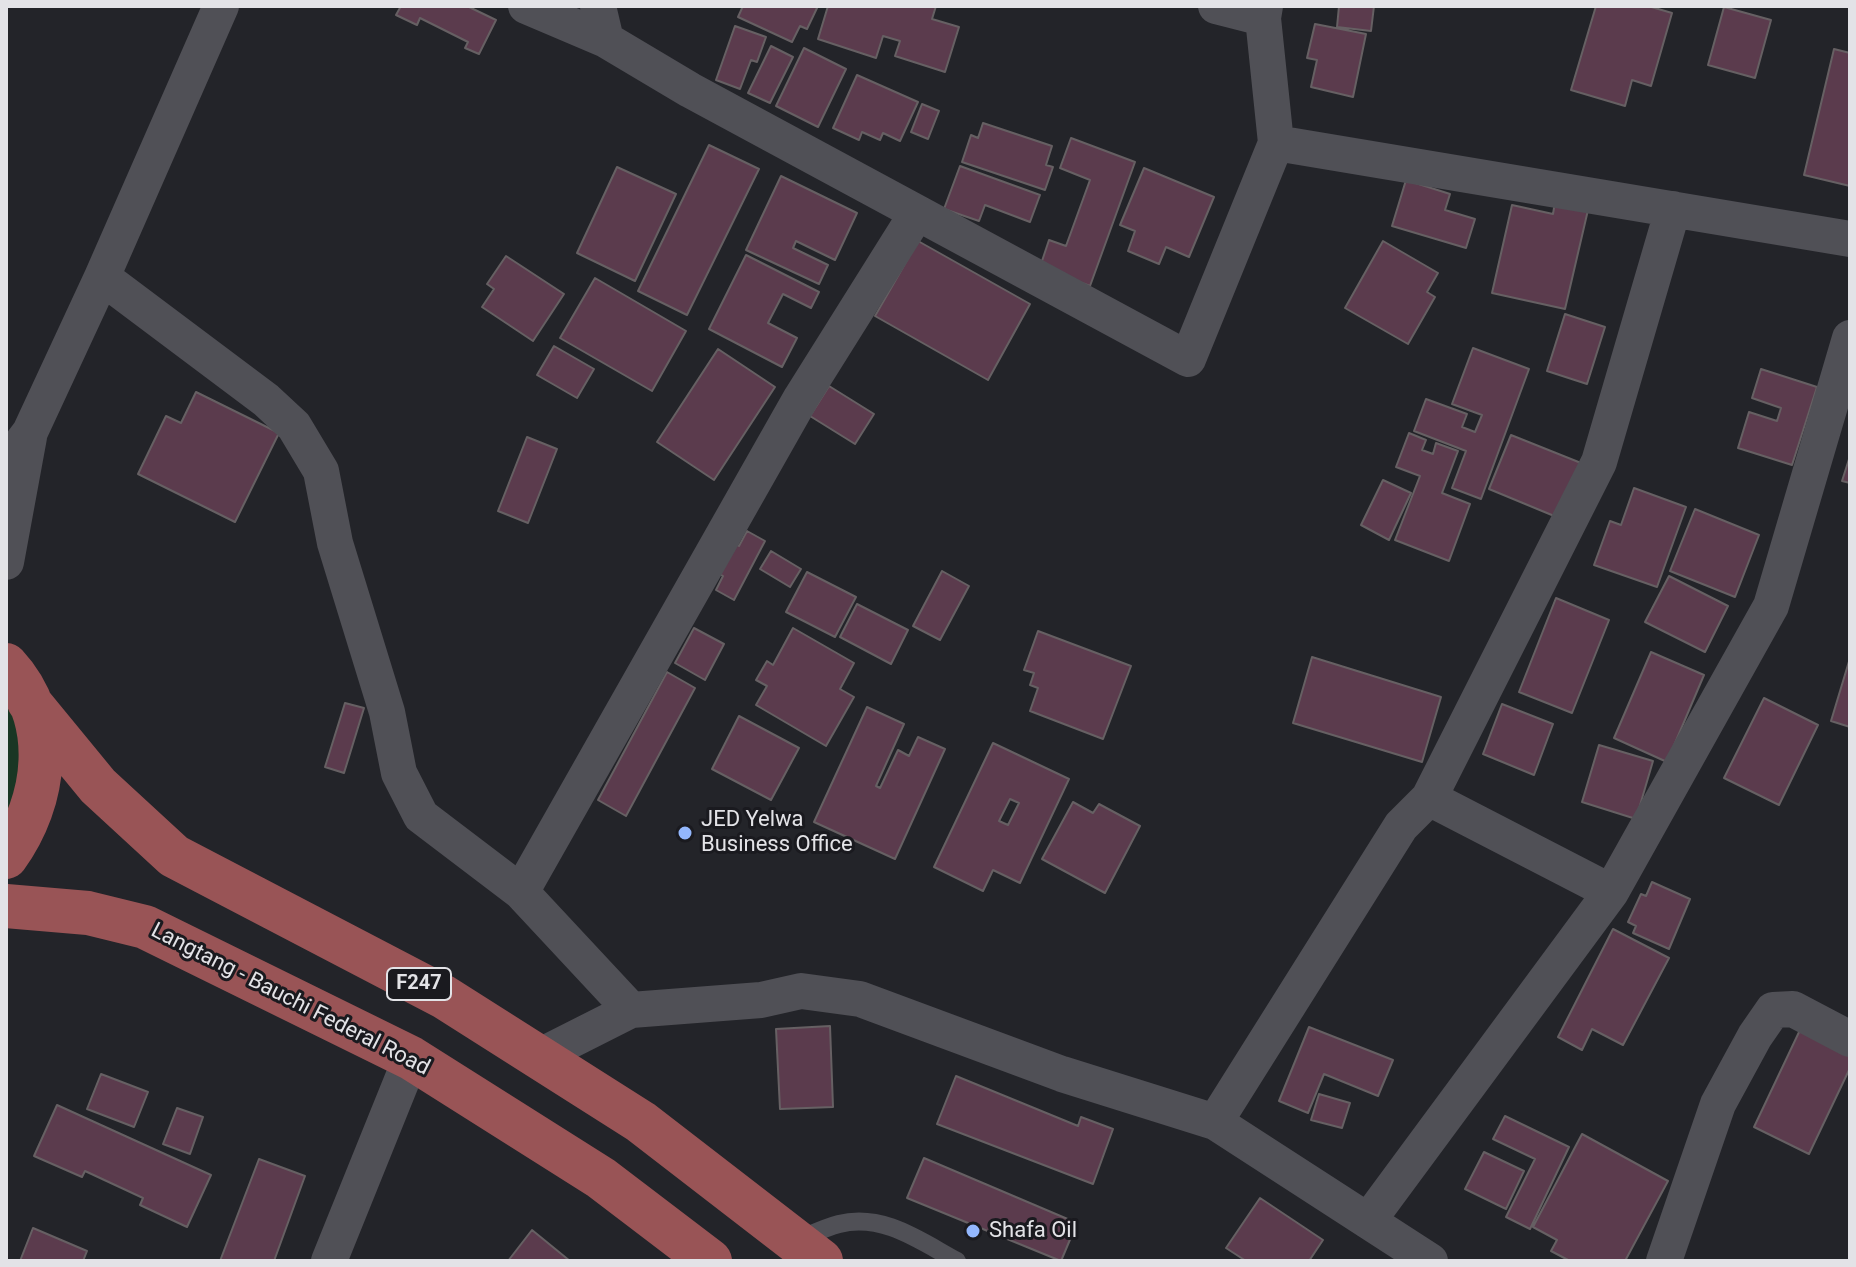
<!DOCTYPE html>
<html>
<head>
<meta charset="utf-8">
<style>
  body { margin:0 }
  #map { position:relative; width:1856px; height:1267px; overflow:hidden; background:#232429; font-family:Roboto,sans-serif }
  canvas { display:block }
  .frame { position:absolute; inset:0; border:8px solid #e3e3e7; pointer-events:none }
</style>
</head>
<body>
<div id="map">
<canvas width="1856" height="1267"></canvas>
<div class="frame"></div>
</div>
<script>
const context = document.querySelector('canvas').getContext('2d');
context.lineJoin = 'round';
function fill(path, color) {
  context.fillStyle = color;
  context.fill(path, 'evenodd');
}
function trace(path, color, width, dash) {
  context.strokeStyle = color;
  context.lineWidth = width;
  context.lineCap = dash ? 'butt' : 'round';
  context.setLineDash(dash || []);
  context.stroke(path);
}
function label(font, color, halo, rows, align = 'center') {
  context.font = font + ' Roboto,sans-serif';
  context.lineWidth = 6;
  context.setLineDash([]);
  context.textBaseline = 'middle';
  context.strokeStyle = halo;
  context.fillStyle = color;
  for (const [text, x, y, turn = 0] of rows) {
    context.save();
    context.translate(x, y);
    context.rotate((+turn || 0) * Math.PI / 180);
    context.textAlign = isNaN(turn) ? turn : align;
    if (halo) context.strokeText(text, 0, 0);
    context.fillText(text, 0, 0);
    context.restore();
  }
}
fill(new Path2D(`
  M 6,698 L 20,734 L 22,778 L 6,825 Z`), '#1a3624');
const building = new Path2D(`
  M 401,6 L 467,6 L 496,20 L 479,54 L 465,48 L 468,42 L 420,18 L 417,25 L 396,15 Z
  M 743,6 L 818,6 L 807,29 L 800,26 L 792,42 L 738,17 Z
  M 828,6 L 936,6 L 932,19 L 959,27 L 945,72 L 895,56 L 900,41 L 883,36 L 876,58 L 818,39 Z
  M 1339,6 L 1374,6 L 1371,31 L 1337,27 Z
  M 1596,6 L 1648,6 L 1672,13 L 1651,86 L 1632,80 L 1625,106 L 1571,90 Z
  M 1724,7 L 1771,20 L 1755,78 L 1708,65 Z
  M 1315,24 L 1366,34 L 1353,97 L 1311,87 L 1317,60 L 1307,58 Z
  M 735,26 L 766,37 L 757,62 L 751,60 L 740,89 L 716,80 Z
  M 771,46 L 793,57 L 770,103 L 748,93 Z
  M 804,48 L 846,69 L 818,127 L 776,106 Z
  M 1834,49 L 1850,53 L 1850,186 L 1804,175 Z
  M 857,75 L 918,102 L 900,141 L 883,133 L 880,140 L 862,132 L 859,140 L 833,128 Z
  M 922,104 L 939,111 L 928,139 L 911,132 Z
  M 983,123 L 1052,146 L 1046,165 L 1053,167 L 1045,190 L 962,162 L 971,135 L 978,138 Z
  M 1071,138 L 1135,162 L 1090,286 L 1040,267 L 1049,240 L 1066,246 L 1090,180 L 1060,168 Z
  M 709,145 L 759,169 L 687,315 L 638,291 Z
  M 960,166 L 1040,195 L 1030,222 L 985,205 L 979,221 L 944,209 Z
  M 617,167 L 676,194 L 635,281 L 577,253 Z
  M 1144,168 L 1214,197 L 1189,257 L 1166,247 L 1159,264 L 1128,251 L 1135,231 L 1120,225 Z
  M 781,176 L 857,213 L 835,260 L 796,241 L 793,248 L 828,265 L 819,284 L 746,250 Z
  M 1406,180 L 1450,194 L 1445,210 L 1475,219 L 1466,248 L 1392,226 Z
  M 1555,202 L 1588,210 L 1565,309 L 1492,293 L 1512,205 L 1553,214 Z
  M 918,241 L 1030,304 L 988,380 L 875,316 Z
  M 1383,241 L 1438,273 L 1427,292 L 1435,297 L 1408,344 L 1345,308 Z
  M 746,255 L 819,292 L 811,308 L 783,294 L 768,323 L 797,338 L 782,367 L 709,329 Z
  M 506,256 L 564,294 L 533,341 L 482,307 L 494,289 L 487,284 Z
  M 595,278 L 686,331 L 652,391 L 560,338 Z
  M 1565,314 L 1605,327 L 1587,384 L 1547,371 Z
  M 554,346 L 594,369 L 577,398 L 537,375 Z
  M 1473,348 L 1529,369 L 1481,499 L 1452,488 L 1466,451 L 1414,431 L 1426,399 L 1467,414 L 1462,427 L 1475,432 L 1482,415 L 1452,404 Z
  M 718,349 L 775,387 L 714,480 L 657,442 Z
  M 1761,369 L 1817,387 L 1792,465 L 1738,448 L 1749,412 L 1777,421 L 1781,408 L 1752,398 Z
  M 829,386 L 874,414 L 855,444 L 810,416 Z
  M 196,392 L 279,433 L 235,522 L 138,474 L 166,416 L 181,423 Z
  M 1409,433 L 1426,440 L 1422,450 L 1433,454 L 1436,443 L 1458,451 L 1442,493 L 1470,504 L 1449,561 L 1395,540 L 1420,476 L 1396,467 Z
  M 1511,435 L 1581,463 L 1559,518 L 1489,489 Z
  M 527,437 L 557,449 L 528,523 L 498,511 Z
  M 1850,456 L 1850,483 L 1842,481 Z
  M 1383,480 L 1411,493 L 1389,540 L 1361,525 Z
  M 1634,488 L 1686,507 L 1657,587 L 1594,565 L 1610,521 L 1621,525 Z
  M 1695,509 L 1759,535 L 1735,597 L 1670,571 Z
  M 747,531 L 765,541 L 734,600 L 716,590 L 723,576 L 716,572 L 732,542 L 739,546 Z
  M 771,551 L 801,569 L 790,587 L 760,569 Z
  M 942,571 L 969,586 L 940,640 L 913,626 Z
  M 807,572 L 856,597 L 835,637 L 786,612 Z
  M 1669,576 L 1728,606 L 1705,652 L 1645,622 Z
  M 1556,598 L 1609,620 L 1572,713 L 1519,692 Z
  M 857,604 L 908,630 L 891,664 L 840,637 Z
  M 694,628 L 724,644 L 705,680 L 675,663 Z
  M 793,628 L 854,663 L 840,689 L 854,697 L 826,746 L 756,705 L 767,686 L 756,680 L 767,661 L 773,665 Z
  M 1038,631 L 1131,666 L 1103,739 L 1030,711 L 1038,688 L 1030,685 L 1034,673 L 1024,670 Z
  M 1651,652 L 1704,675 L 1667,762 L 1614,738 Z
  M 1312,657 L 1441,697 L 1422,762 L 1293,723 Z
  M 1850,658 L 1850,727 L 1831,721 Z
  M 667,672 L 695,688 L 626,816 L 598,800 Z
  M 1764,698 L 1818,725 L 1779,805 L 1724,778 Z
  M 345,703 L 364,708 L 344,773 L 325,767 Z
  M 1502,704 L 1553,724 L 1534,775 L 1483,754 Z
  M 867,707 L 904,724 L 876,786 L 880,788 L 898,750 L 909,756 L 918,737 L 945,749 L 895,859 L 814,822 Z
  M 739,716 L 799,748 L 771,800 L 712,769 Z
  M 993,743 L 1069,779 L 1020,883 L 993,870 L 983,891 L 934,867 ZM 1010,799 L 1019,803 L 1008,825 L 999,821 Z
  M 1599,745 L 1653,761 L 1636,819 L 1582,802 Z
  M 1073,802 L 1093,813 L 1099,804 L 1140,826 L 1105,893 L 1042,859 Z
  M 1652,882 L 1690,899 L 1669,949 L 1633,933 L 1636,926 L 1628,922 L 1641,894 L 1646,896 Z
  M 1613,929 L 1669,958 L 1623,1045 L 1592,1029 L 1582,1050 L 1558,1037 Z
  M 830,1026 L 833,1107 L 780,1109 L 776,1029 Z
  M 1309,1027 L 1393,1060 L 1378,1096 L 1324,1074 L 1308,1113 L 1279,1101 Z
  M 1800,1030 L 1850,1054 L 1850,1068 L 1809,1154 L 1754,1127 Z
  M 101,1074 L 148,1092 L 134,1127 L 87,1109 Z
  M 956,1076 L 1078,1126 L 1081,1117 L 1113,1129 L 1093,1184 L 937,1124 Z
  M 1319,1094 L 1350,1103 L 1342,1128 L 1311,1120 Z
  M 57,1105 L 211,1175 L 187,1227 L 140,1205 L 143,1198 L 85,1171 L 82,1177 L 34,1156 Z
  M 177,1108 L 203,1117 L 190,1154 L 163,1144 Z
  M 1505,1116 L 1569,1147 L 1530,1229 L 1506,1217 L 1535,1159 L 1493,1139 Z
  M 1582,1134 L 1668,1181 L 1625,1261 L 1570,1261 L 1551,1251 L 1557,1240 L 1533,1227 Z
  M 1484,1152 L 1524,1171 L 1506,1209 L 1465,1189 Z
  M 924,1158 L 1077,1223 L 1061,1261 L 907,1198 Z
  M 259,1159 L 305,1176 L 274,1261 L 220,1261 Z
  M 1260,1198 L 1323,1240 L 1309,1261 L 1246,1261 L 1226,1248 Z
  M 33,1228 L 87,1251 L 83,1261 L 20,1261 Z
  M 532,1230 L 570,1261 L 508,1261 Z`);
fill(building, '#5b3b4d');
trace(building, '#666063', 2);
trace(new Path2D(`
  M 797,1240 C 810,1235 824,1228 839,1224 C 883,1213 920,1241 957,1261`), '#505056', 18);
trace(new Path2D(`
  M 526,6 L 606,40
  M 598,6 L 606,40 L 690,90 L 1188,359 L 1276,143 L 1263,18 L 1265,6
  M 1216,6 L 1263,18
  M 1276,143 L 1850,239
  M 102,277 L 266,400 L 294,426 L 321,471 L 335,543 L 387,712 L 399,773 L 421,816 L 521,892 L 631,1010
  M 6,464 L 30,432 L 102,277 L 221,6
  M 6,562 L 29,437
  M 1429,798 L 1611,892
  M 521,892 L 801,398 L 917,213
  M 538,1057 L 631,1010 L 761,1000 L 801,991 L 860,999 L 1062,1074 L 1215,1122 L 1430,1261
  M 1215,1122 L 1401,826 L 1429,798 L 1599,462 L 1673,209
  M 1368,1221 L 1611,892 L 1771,606 L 1850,338
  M 329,1261 L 411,1058
  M 1664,1261 L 1718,1104 L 1755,1036 L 1773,1010 L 1793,1009 L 1850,1039`), '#505056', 36);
trace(new Path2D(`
  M 6,665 C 57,720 47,801 6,857
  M 29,702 L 98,786 L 174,856 L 444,997 L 641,1122 L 821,1261
  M 6,906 L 88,913 L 145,927 L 411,1058 L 601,1178 L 710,1261`), '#995456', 44);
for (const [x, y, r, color] of [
  [685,833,8,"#93b7fd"],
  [973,1231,8,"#93b7fd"]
]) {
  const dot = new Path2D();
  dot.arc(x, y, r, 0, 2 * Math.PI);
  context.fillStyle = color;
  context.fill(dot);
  trace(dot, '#1a1a1f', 3);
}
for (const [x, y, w] of [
  [419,984,64]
]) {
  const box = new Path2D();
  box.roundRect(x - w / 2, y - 16, w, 32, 6);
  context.fillStyle = '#1a1a1f';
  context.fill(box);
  trace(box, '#e3e3e7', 2);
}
label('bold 20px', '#e3e3e7', null, [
  ["F247",419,984]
]);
label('22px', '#e3e3e7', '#1a1a1f', [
  ["JED Yelwa",701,820],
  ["Business Office",701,845],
  ["Shafa Oil",989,1231]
], 'left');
label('22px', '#e3e3e7', '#1a1a1f', [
  ["Langtang - Bauchi Federal Road",290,1000,27]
]);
</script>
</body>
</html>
